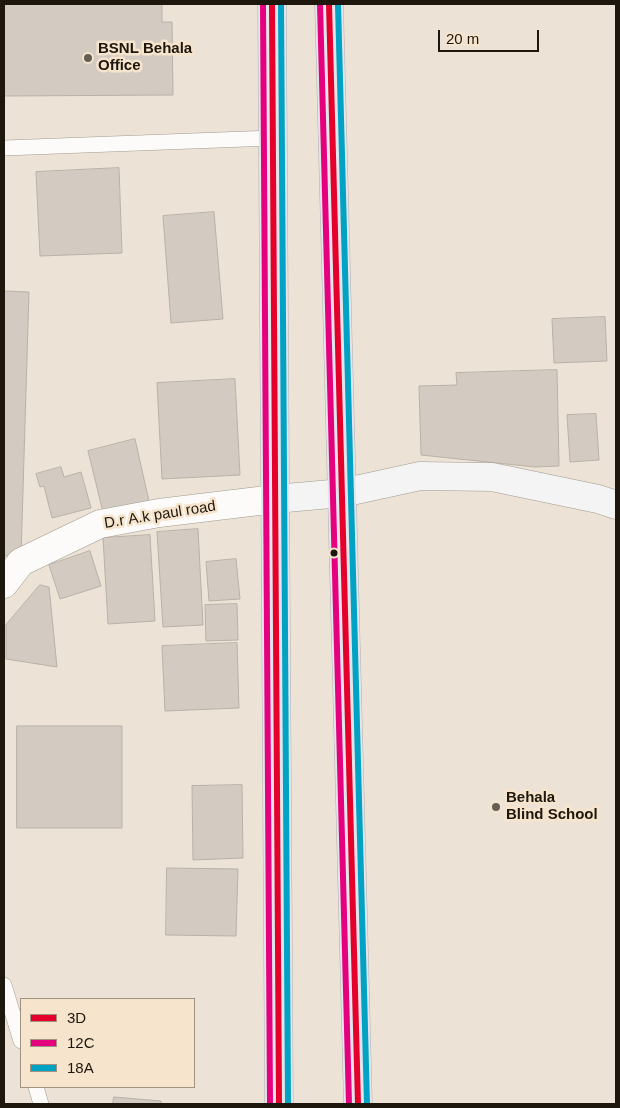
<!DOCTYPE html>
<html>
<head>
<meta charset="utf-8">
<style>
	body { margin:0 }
	#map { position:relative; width:620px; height:1108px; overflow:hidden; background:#ece3d6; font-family:Arial,sans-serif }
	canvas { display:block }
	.frame { position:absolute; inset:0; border:5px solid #1d170e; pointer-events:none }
	.legend { position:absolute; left:20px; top:998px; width:175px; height:90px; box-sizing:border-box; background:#f6e4cc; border:1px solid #9f9280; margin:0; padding:6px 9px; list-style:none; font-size:15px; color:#1d170e }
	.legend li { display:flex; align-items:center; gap:10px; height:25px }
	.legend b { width:25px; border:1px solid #9f9280 }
	.scale { position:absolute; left:438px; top:30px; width:101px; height:22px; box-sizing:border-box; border:2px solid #1d170e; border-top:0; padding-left:6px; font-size:15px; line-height:18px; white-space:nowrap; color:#1d170e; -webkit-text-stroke:4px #f6e4cc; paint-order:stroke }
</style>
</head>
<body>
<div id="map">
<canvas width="620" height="1108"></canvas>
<div class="frame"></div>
<ul class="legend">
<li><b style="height:6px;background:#e4002b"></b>3D</li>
<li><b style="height:6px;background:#e5007d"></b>12C</li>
<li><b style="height:6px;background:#01a2c4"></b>18A</li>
</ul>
<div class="scale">20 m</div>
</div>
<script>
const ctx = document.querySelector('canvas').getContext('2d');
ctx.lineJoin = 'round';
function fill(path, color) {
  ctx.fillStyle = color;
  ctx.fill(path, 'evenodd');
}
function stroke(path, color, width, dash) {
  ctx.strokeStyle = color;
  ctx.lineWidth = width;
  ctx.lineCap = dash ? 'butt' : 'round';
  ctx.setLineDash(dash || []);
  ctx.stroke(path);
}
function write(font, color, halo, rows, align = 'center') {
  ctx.font = font + ' Arial,sans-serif';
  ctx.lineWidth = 5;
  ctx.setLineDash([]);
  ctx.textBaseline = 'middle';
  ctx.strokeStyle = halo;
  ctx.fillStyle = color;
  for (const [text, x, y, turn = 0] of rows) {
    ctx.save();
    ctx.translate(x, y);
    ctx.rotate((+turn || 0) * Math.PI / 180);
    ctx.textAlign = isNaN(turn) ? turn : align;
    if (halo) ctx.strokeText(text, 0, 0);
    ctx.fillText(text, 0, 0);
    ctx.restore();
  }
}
const building = new Path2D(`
	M4,4H162V22H172L173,95L4,96Z
	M119,168L122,253L40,256L36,172Z
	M214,212L223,319L171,323L163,216Z
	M4,291L29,292L21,556H4Z
	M605,317L607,361L554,363L552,319Z
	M557,370L559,466L535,467L421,455L419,386L457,385L456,373Z
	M235,379L240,475L162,479L157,383Z
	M596,414L599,460L570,462L567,415Z
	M135,439L149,501L103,512L88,451Z
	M61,467L64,477L81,472L91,508L52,518L44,486L40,487L36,474Z
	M198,529L203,625L163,627L157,532Z
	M150,535L155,621L108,624L103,538Z
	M90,551L101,586L60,599L49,565Z
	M236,559L240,599L209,601L206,562Z
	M40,585L49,587L57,667L6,659V625Z
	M237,604L238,640L206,641L205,605Z
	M237,643L239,708L165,711L162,646Z
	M17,726H122V828H17Z
	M242,785L243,858L193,860L192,786Z
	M167,868L238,869L236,936L166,935Z
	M114,1097L161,1101V1104H113Z`);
const lane = new Path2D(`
	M4,148L273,138
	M4,985L21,1041
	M36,1087L41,1104`);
const street = new Path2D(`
	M4,584L21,562L100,524L159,513L275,499`);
const secondary = new Path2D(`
	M275,499L342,493L420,476L492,477L598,499L616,505`);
const highway = new Path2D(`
	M272,4L279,1104
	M329,4L358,1104`);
const bus1 = new Path2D(`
	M272,4L279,1104
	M329,4L358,1104`);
const bus2 = new Path2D(`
	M263,4L270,1104
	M320,4L349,1104`);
const bus3 = new Path2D(`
	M281,4L288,1104
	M338,4L367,1104`);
const markers = [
	[88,58,5,"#655e54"],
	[334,553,4.5,"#1d170e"],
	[496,807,5,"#655e54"]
];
const poiNames = [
	["BSNL Behala",98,49],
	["Office",98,66],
	["Behala",506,798],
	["Blind School",506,815]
];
const streetNames = [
	["D.r A.k paul road",160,515,-9]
];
fill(building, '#d3cbc1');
stroke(building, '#b8b1a7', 1);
stroke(lane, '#a19990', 16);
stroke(street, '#a19990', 29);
stroke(secondary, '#a19990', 29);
stroke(highway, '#b1aeb1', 29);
stroke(lane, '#fcfbf9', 15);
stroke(street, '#fcfbf9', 28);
stroke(secondary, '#f4f4f5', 28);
stroke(highway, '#e4e5eb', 28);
stroke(bus1, '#e4002b', 6);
stroke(bus2, '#e5007d', 6);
stroke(bus3, '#01a2c4', 6);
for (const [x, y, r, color] of markers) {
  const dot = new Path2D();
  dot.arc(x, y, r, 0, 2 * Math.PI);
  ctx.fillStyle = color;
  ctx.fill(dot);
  stroke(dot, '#f6e4cc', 2);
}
write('bold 15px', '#1d170e', '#f6e4cc', poiNames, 'left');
write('15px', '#1d170e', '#f6e4cc', streetNames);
</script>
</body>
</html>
